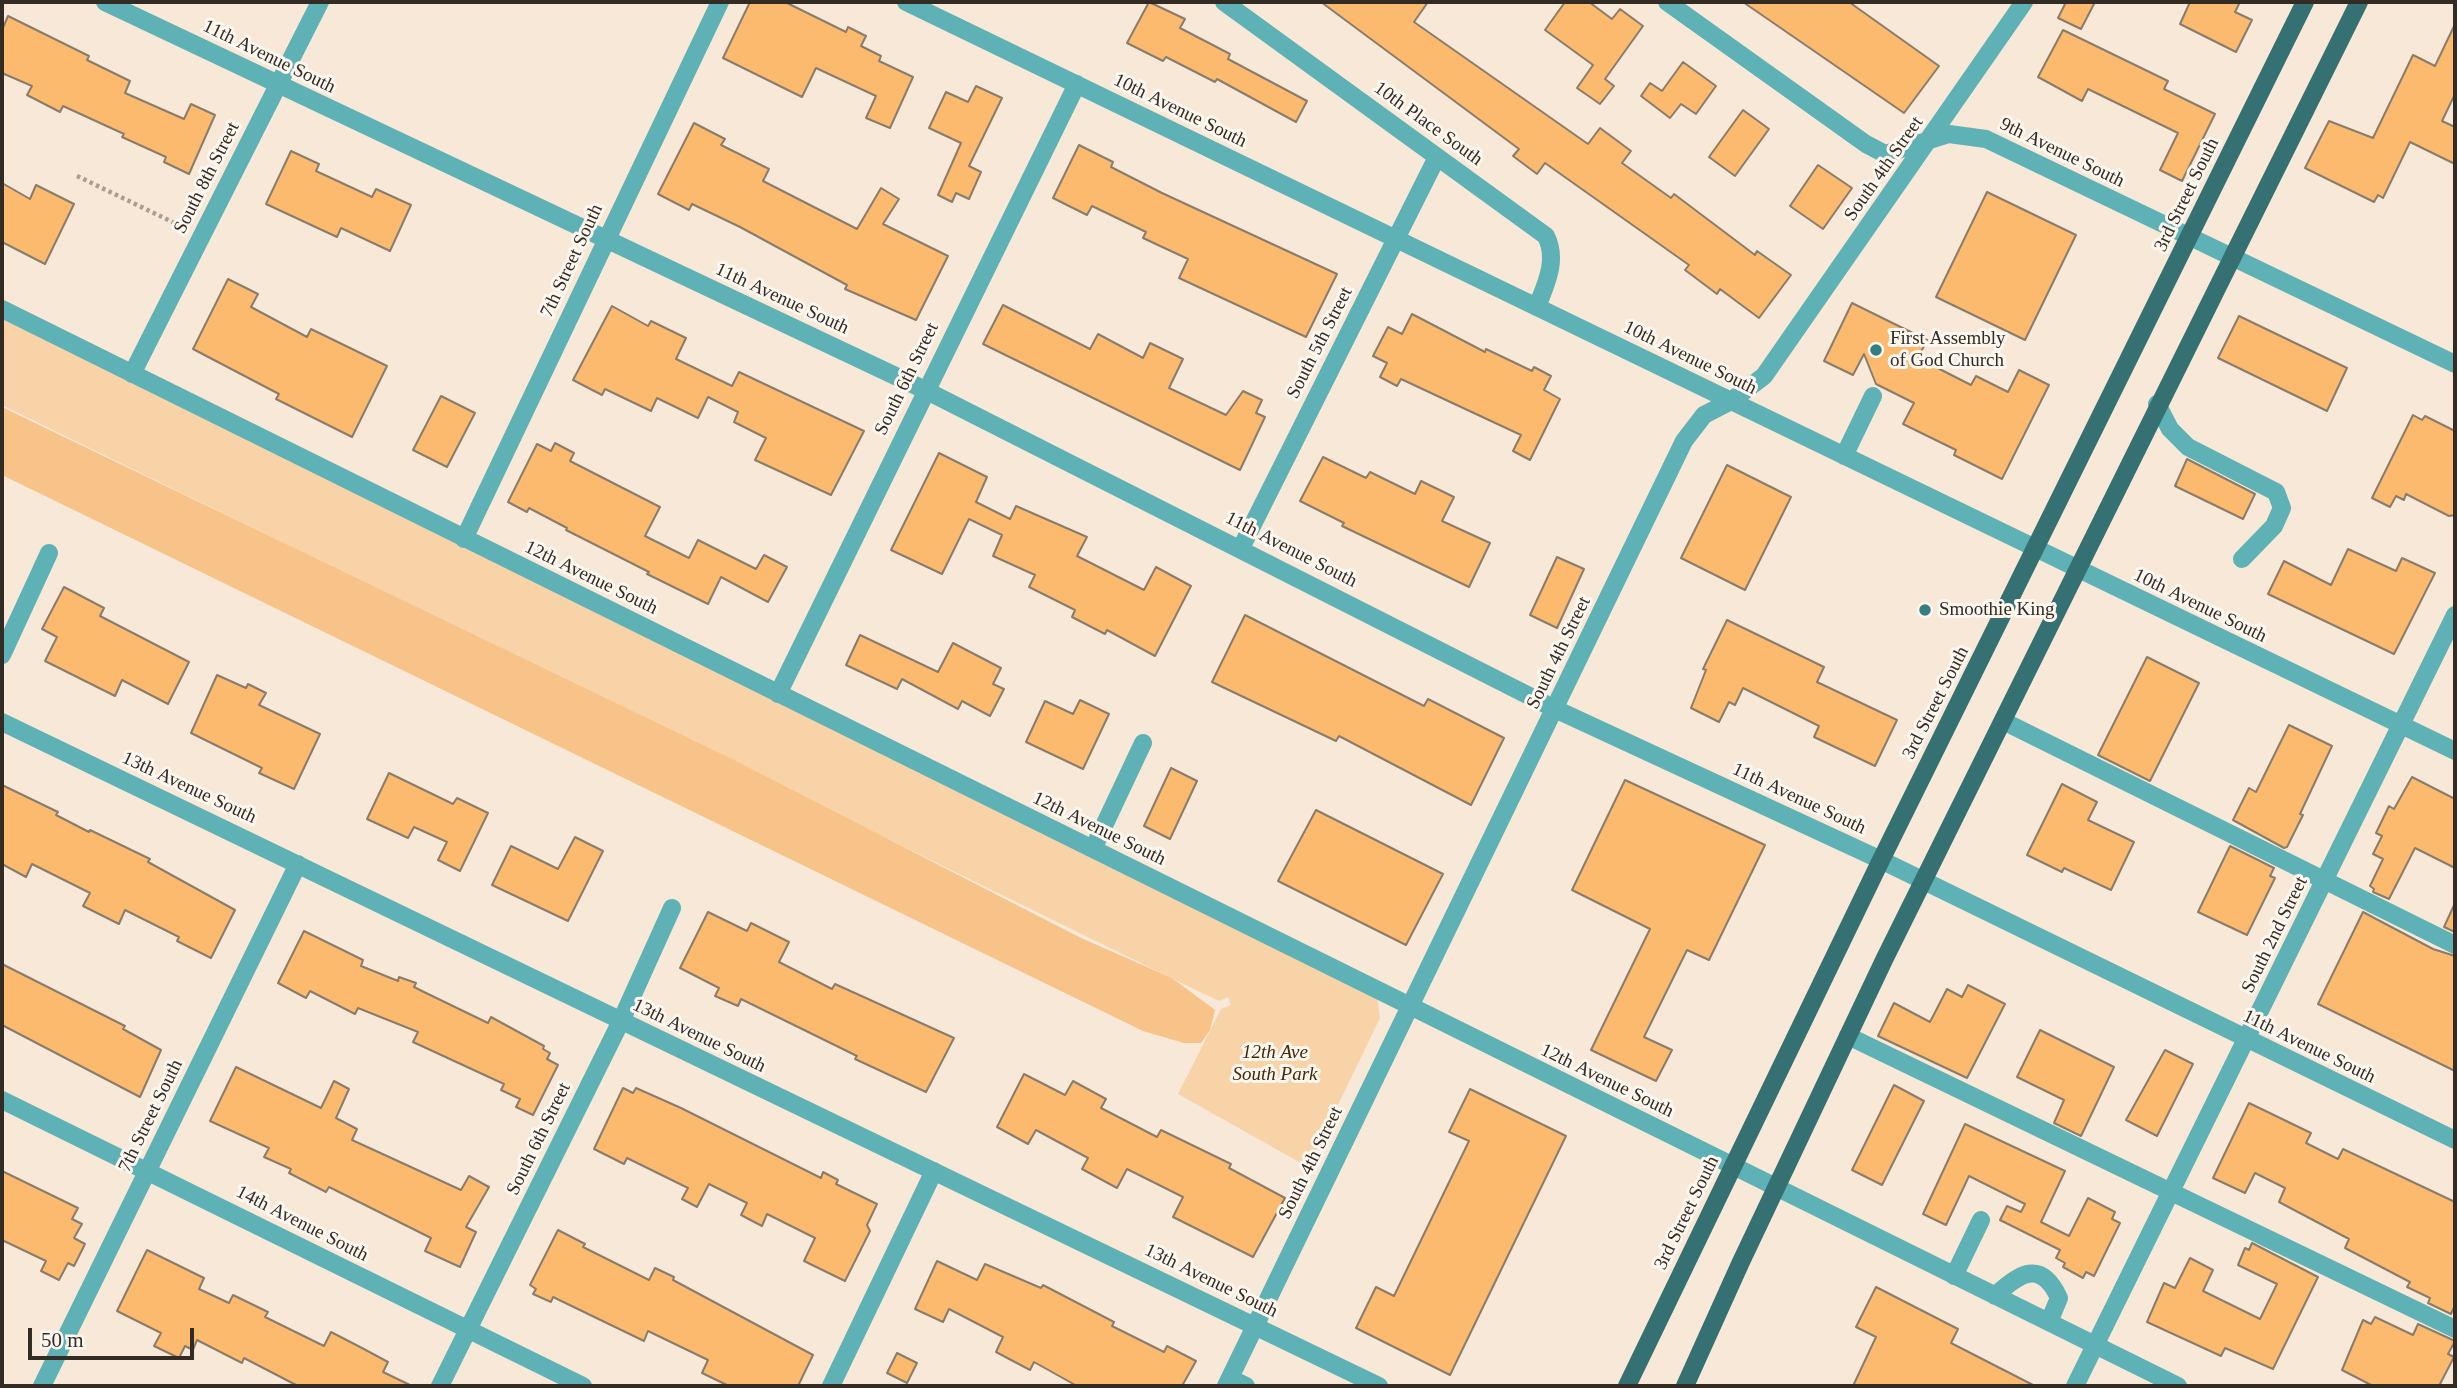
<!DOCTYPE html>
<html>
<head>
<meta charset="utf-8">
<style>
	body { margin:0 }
	#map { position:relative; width:2457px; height:1388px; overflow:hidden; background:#f8e8d7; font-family:"Times New Roman",serif }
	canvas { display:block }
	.frame { position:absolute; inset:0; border:4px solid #322c25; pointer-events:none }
	.scale { position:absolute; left:28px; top:1328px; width:166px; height:32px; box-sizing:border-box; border:4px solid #322c25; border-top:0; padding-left:9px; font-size:21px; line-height:24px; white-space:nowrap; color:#322c25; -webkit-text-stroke:5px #fdf7f0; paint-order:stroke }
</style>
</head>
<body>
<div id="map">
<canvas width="2457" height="1388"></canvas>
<div class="frame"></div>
<div class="scale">50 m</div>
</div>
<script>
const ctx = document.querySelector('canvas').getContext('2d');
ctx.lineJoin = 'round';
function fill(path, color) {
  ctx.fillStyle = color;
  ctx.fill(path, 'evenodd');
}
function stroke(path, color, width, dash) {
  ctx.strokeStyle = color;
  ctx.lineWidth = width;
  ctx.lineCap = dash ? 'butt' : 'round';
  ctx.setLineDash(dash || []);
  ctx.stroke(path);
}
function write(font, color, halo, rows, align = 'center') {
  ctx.font = font + ' "Times New Roman",serif';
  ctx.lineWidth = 6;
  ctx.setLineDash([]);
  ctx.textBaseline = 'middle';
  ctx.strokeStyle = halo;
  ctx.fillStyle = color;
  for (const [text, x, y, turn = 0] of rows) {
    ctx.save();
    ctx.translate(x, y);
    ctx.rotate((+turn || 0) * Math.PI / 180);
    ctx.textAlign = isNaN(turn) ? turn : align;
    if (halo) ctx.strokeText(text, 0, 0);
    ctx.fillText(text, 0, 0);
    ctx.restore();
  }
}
const green = new Path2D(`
	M2,317L1377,996L1380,1018L1308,1167L1178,1094L1221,1009L1231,1005L1228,997L1219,1001L1198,991L2,405Z`);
const water = new Path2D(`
	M2,407L734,760L1081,938L1172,978L1215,1010L1210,1030L1201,1043H1184L1143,1031L2,475Z`);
const building = new Path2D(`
	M750,2H785L846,32L848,27L866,36L861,46L881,56L879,61L913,77L890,128L866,118L876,96L816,68L802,97L723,58Z
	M1149,2L1185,19L1180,28L1230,54L1228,59L1307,101L1296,122L1217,79L1215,82L1166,57L1163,61L1127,43Z
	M1321,2H1428L1414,22L1588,144L1600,128L1631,151L1622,163L1671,198L1674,194L1755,255L1757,251L1791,275L1759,318L1720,289L1717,294L1685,270L1689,265L1545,163L1537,174L1513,156L1519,149Z
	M1565,2H1589L1612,19L1620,9L1643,26L1605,79L1614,86L1600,104L1577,88L1593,65L1545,30Z
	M1743,2H1849L1939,66L1904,113Z
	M2066,2H2095L2081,29L2058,18Z
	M2190,2H2240L2235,12L2252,20L2236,52L2180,24Z
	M8,16L89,56L87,60L130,81L125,93L184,119L191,104L215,115L189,174L164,162L166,157L122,137L124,134L63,106L60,112L27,95L32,86L2,73V30Z
	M2455,24V94L2442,121L2455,127V164L2410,142L2383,198L2378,195L2374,202L2305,168L2329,121L2373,138L2413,55L2435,66Z
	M2063,30L2168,81L2164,89L2215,114L2182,181L2160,170L2178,133L2088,89L2082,101L2038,77Z
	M1683,62L1716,86L1696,114L1681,104L1670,118L1641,96L1650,83L1662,91Z
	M976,86L1002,98L969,166L981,172L969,199L956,193L952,202L938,195L961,143L929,128L946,92L968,102Z
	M1743,110L1769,129L1735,176L1709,157Z
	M694,123L725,139L721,145L769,169L763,181L857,229L881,188L899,199L883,224L948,256L916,320L845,289L847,285L740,227L692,204L689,210L658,194Z
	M1079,145L1113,162L1111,167L1162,193L1337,274L1306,337L1179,278L1188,259L1143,238L1146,232L1092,206L1087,215L1053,198Z
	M291,151L319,164L316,171L372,197L376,189L411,205L390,251L341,228L337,237L266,204Z
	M1818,165L1852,188L1823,229L1790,206Z
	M2,183L30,199L36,185L74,204L45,264L2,242Z
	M1987,192L2076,235L2025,340L1936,297Z
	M228,279L258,294L251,307L307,337L311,329L387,366L352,437L276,399L279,394L193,349Z
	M1852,303L1927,340L1918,358L1971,385L1976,376L2008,392L2019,370L2049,385L2002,479L1954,455L1956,450L1903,424L1914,403L1876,384L1864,354L1853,375L1824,361Z
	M1003,305L1090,349L1098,334L1143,358L1150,343L1183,359L1169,388L1226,415L1243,391L1262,400L1256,413L1265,417L1240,470L983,344Z
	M612,306L648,326L651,321L686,338L676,359L732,386L739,372L864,431L831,495L755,460L766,438L734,422L738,412L708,397L698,418L657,398L651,411L605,389L602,395L573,380Z
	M1412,314L1485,352L1486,349L1532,371L1534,367L1551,376L1544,390L1560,399L1530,460L1513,451L1521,435L1401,379L1397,386L1380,377L1387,363L1373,356L1388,327L1402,334Z
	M2239,316L2347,368L2327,411L2218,358Z
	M441,396L475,413L447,467L413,450Z
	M2413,415L2422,420L2425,416L2455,431V515L2449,516L2406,494L2404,500L2396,496L2390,507L2372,498Z
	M555,443L574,453L570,461L660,507L645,536L689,558L698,540L756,569L764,555L787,567L768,602L721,577L708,604L647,574L649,572L566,530L567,528L529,508L527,512L508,502L537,444L551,451Z
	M939,453L987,477L976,502L1010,519L1016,506L1087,537L1077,556L1144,590L1156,567L1191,586L1155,656L1107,630L1105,634L1072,617L1075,610L1029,587L1035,575L993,556L1002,535L969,519L942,574L891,550Z
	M1323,457L1366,478L1370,472L1415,494L1421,481L1454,497L1442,521L1490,543L1469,587L1342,526L1344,523L1300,501Z
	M2187,459L2255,494L2243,519L2175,486Z
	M1727,465L1791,497L1745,590L1681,558Z
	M2348,549L2396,571L2402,558L2435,573L2394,654L2268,594L2284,561L2331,585Z
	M1557,557L1584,569L1557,628L1530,615Z
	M64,587L104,608L100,616L189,662L168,704L122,680L115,696L45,661L57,637L42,629Z
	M1245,615L1424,706L1428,699L1504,738L1471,805L1339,736L1336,741L1212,682Z
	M1727,620L1824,667L1817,682L1897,720L1875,766L1814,737L1819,726L1743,688L1735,705L1729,702L1719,722L1691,708L1706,670L1703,669Z
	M860,635L938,672L953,643L1001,668L993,684L1004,689L990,716L962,701L958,709L902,679L897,689L846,665Z
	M2147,657L2199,683L2150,781L2098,755Z
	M217,675L246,688L248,684L266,693L259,705L320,734L294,789L259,773L262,768L191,733Z
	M1080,700L1109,714L1083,769L1026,742L1045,701L1073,714Z
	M2289,725L2332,746L2300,814L2303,815L2287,847L2284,848L2233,820L2249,788L2256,792Z
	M1171,768L1197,781L1170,839L1144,826Z
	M389,773L453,804L457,798L488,813L460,871L438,860L447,842L414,827L408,838L367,819Z
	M2412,777L2455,799V868L2415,848L2389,899L2373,892L2374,889L2370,886L2383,859L2373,854L2382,836L2376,833L2389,806L2394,809Z
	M1625,780L1765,845L1709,960L1687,950L1644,1037L1672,1050L1656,1081L1591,1050L1650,929L1572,890Z
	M2062,784L2097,802L2088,820L2134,842L2111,890L2064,868L2062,872L2027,855Z
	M2,785L58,812L56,815L89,832L90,830L150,859L148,862L235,910L211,958L177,941L179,937L125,910L119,924L83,906L90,893L32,864L26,877L2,864Z
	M1316,810L1443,874L1406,945L1278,881Z
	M575,837L603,851L568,921L492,885L511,846L558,869Z
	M2230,846L2274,868L2270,876L2275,878L2247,935L2198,912Z
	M2455,903V932L2444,927Z
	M708,912L747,931L751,923L789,942L779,962L832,989L835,984L954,1038L926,1092L855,1059L857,1056L741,999L738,1006L715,996L719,988L680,968Z
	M2363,912L2433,949L2455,956V1071L2318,1004Z
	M304,931L363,960L361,966L398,981L399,977L416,983L414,987L424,992L488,1023L491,1017L544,1046L543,1049L550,1053L547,1059L558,1065L533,1115L516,1107L520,1099L501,1090L504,1084L413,1042L418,1032L358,1008L355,1014L310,991L306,998L278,983Z
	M2,964L125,1026L123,1029L161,1050L140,1097L2,1025Z
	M1968,985L2005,1004L1967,1078L1878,1036L1894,1003L1930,1022L1947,989L1962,997Z
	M2040,1030L2114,1067L2081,1136L2054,1123L2064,1100L2017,1077Z
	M2165,1050L2193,1064L2157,1136L2126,1120Z
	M236,1067L321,1108L334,1081L349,1089L336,1118L357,1129L352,1140L461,1190L469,1176L489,1187L466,1227L476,1232L460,1267L425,1251L431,1238L329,1187L326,1192L289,1173L291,1169L264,1157L269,1148L210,1121Z
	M1024,1074L1065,1095L1073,1081L1106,1099L1101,1108L1157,1137L1161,1130L1231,1164L1229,1168L1285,1198L1253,1257L1173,1217L1183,1197L1127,1169L1117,1188L1082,1169L1088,1158L1036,1130L1028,1144L997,1127Z
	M1894,1085L1924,1101L1882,1185L1852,1170Z
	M623,1088L633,1093L636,1088L681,1108L821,1178L823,1172L838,1180L836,1184L877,1204L867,1225L870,1231L845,1281L804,1261L815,1238L767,1214L762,1226L741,1215L747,1203L709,1184L697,1207L682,1199L688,1188L627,1158L624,1164L594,1149Z
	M1470,1089L1566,1136L1450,1375L1356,1328L1376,1287L1394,1296L1469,1141L1449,1132Z
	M2249,1103L2311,1133L2306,1143L2338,1159L2343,1149L2455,1202V1305L2451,1314L2428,1303L2430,1298L2407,1287L2410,1282L2345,1248L2349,1239L2279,1202L2285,1188L2255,1173L2245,1193L2213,1178Z
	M1965,1124L2065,1171L2041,1222L2069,1236L2088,1198L2115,1212L2112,1219L2120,1223L2094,1276L2086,1272L2083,1278L2063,1267L2065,1263L2056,1258L2060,1250L2000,1220L2007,1206L2021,1212L2025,1204L1969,1176L1946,1225L1923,1214Z
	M2,1171L78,1208L72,1219L82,1224L74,1238L85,1244L74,1266L68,1263L59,1280L41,1271L46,1261L2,1240Z
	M558,1230L585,1244L583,1247L649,1280L655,1268L674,1277L673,1280L813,1355L798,1386H729L702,1373L708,1360L648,1331L644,1341L553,1297L551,1302L533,1294L536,1289L530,1285Z
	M2252,1243L2318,1277L2273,1369L2225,1348L2221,1356L2147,1322L2164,1283L2175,1288L2190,1258L2213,1270L2203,1291L2260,1319L2277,1284L2238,1265L2245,1248L2249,1250Z
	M147,1250L204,1278L199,1289L229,1303L233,1295L268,1312L265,1317L324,1346L331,1332L362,1348L388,1362L383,1372L412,1386H298L244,1358L242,1363L197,1340L193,1350L185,1346L179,1358L154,1346L161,1333L117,1311Z
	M937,1261L977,1280L985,1264L1041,1288L1043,1285L1114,1322L1112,1326L1164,1352L1167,1346L1196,1361L1182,1386H1077L1034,1362L1030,1370L996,1352L1003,1337L949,1309L943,1322L915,1309Z
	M1876,1287L1958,1329L1951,1343L2035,1386H1853L1876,1337L1856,1327Z
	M2375,1317L2413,1335L2418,1324L2455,1341L2448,1354L2454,1357L2439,1386H2373L2342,1370L2363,1320L2371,1324Z
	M897,1353L917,1363L907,1383L887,1373Z`);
const path = new Path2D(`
	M77,176L185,228`);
const minor = new Path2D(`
	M105,2L925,390L1555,709L1881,860L2455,1140
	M906,2L2455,751
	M1224,2L1546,236C1558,260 1546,284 1537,307
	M1667,2L1866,144L1885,154L1949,134L1986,139L2455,364
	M2,309L2178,1386
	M132,374L320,2
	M2157,404L2170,429L2188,447L2276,492L2282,508L2274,526L2242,559
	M1844,456L1873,396
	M464,539L720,2
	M1241,548L1437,157
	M2,655L49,553
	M778,694L1077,84
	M2003,721L2455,945
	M2,722L1379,1386
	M1093,849L1143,743
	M1848,1036L2455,1329
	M2,1100L583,1386
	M1954,1276L1981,1220
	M1995,1296C2019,1273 2041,1259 2059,1298L2049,1322
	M1230,1378L1246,1386
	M42,1386L298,864
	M440,1386L621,1021L672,908
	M831,1386L934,1171
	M1226,1386L1684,441L1704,415L1731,401L1764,376L2024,2
	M2075,1386L2455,615`);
const major = new Path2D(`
	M1627,1386L1881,860L2305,2
	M1685,1386L1740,1264L1884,960L2359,2`);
const markers = [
	[1876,350,7,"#367f81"],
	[1925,610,7,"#367f81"]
];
const streetNames = [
	["11th Avenue South",269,57,26],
	["10th Avenue South",1180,111,26],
	["10th Place South",1428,124,36],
	["9th Avenue South",2062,153,26],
	["South 4th Street",1884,169,-55],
	["South 8th Street",207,178,-63],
	["3rd Street South",2187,195,-64],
	["7th Street South",572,261,-65],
	["11th Avenue South",782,299,25],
	["South 5th Street",1320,343,-63],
	["10th Avenue South",1690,358,26],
	["South 6th Street",907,379,-64],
	["11th Avenue South",1291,550,27],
	["12th Avenue South",591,578,26],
	["10th Avenue South",2200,606,26],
	["South 4th Street",1559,653,-64],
	["3rd Street South",1936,703,-63],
	["13th Avenue South",189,788,25],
	["11th Avenue South",1799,799,25],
	["12th Avenue South",1099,829,26],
	["South 2nd Street",2275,935,-64],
	["13th Avenue South",699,1036,26],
	["11th Avenue South",2309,1047,26],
	["12th Avenue South",1607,1081,26],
	["7th Street South",151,1116,-64],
	["South 6th Street",539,1139,-64],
	["South 4th Street",1311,1163,-64],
	["3rd Street South",1687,1213,-64],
	["14th Avenue South",302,1224,27],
	["13th Avenue South",1211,1281,26]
];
const poiNames = [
	["First Assembly",1890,339],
	["of God Church",1890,361],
	["Smoothie King",1939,610]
];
const parkNames = [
	["12th Ave",1275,1053],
	["South Park",1275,1075]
];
fill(green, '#f9d3a8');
fill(water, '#f7c388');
fill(building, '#fbba6d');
stroke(building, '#8a7c6c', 2);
stroke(path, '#aa9e91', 4.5, [3.5, 3.5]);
stroke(minor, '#5eb1b4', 18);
stroke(major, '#357072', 18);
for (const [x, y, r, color] of markers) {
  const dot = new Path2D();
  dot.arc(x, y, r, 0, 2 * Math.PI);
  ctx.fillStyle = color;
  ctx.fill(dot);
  stroke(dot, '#fdf7f0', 2.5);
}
write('19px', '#322c25', '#fdf7f0', streetNames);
write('19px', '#322c25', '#fdf7f0', poiNames, 'left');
write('italic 19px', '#432a07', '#fdf7f0', parkNames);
</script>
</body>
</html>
